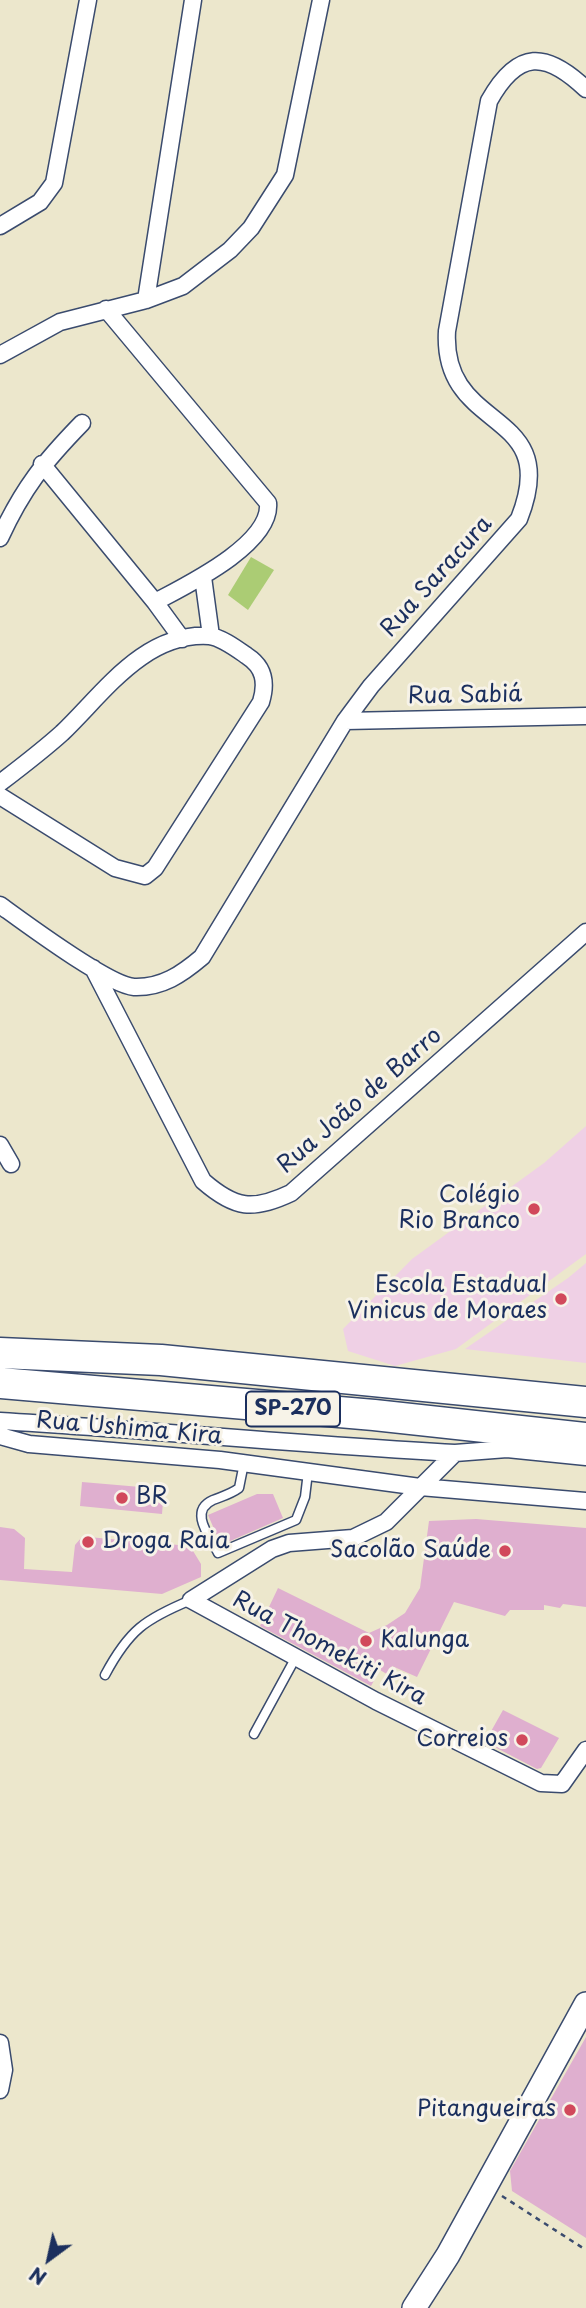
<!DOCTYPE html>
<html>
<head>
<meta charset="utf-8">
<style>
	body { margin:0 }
	#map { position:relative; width:586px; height:2308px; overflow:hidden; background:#ece7cc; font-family:"Playpen Sans",sans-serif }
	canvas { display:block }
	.north { position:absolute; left:14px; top:2224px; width:70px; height:70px; -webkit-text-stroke:5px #f7f3e8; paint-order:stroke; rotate:213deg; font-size:19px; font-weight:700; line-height:28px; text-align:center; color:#1b2f5e }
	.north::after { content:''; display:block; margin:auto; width:24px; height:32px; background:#1b2f5e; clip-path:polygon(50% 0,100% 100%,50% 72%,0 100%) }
</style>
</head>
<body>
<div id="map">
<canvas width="586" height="2308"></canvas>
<div class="north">N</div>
</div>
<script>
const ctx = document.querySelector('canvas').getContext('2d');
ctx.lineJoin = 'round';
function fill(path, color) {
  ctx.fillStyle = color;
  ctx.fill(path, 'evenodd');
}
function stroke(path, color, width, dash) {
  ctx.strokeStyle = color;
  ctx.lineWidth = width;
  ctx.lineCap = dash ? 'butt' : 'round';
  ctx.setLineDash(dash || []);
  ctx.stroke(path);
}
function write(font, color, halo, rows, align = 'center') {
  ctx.font = font + ' "Playpen Sans",sans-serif';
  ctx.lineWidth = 6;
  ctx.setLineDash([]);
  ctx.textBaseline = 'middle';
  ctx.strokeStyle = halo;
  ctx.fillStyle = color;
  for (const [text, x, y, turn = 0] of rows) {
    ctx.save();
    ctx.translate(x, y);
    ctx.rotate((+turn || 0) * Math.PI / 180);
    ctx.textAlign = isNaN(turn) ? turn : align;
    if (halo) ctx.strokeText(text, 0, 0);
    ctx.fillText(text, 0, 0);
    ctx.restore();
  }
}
const built = new Path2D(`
	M586,1126V1254L456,1349L395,1366L348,1351L343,1329L412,1259L544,1163Z
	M586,1263V1363L465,1349L568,1278Z`);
const green = new Path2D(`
	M251,557L274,570L248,610L228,595Z`);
const building = new Path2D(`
	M82,1482L164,1489L162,1514L80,1506Z
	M257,1494H273L283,1518L221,1545L208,1515Z
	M476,1519L586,1528V1607L563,1604L560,1608L544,1605V1610H510L505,1616L454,1602L417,1677L392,1666L390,1676L380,1670L371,1686L260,1626L278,1588L369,1633L387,1625L405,1613L420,1588L429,1521Z
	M0,1527L14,1529L25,1538L24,1569L72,1572L75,1545L81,1538L88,1537L190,1546L201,1564V1577L162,1594L0,1580Z
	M503,1710L559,1738L541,1768L537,1769L485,1742Z
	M586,2037V2238L512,2191L510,2171Z`);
const path = new Path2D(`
	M502,2196L586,2250`);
const lane = new Path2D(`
	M244,1463L239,1488C231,1494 223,1496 213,1500C188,1511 210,1537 218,1553L296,1520L305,1497L308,1472
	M105,1675C129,1630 145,1619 191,1600
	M254,1734L296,1657`);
const street = new Path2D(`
	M0,226L40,202L54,183L88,0
	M146,300L193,0
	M106,309L268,503C272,544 187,585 155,602
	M0,355L60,322L146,300L183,286L230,250L251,228L285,175L321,0
	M42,464L155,602L182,639
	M0,538C23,488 44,462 82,423
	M203,577L211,636
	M345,721L586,716
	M0,783C21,767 42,751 62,733C103,694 144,632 209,636C221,637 237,649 247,656C264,667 267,682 261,702L155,868L145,876L115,868L0,796
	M0,905C25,923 108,985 134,987C162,988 182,974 202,957L345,721L371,686L519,519C564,406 441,435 447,331L489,101C518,49 546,51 586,89
	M93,968L203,1181C235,1209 253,1211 291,1193L586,932
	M0,1145L11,1164
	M0,1421C152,1430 303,1445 455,1453
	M0,1436L29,1444L220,1460L420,1487L586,1501
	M191,1600L376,1701L541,1783L562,1784L586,1750
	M191,1600L272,1549L289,1543L353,1538L386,1522L455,1453L507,1449L586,1457
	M0,2043L4,2070L0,2090`);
const secondary = new Path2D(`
	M414,2308L448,2255L586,2004`);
const highway = new Path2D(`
	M0,1353L161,1360L586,1402
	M0,1383L374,1415L586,1438`);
const markers = [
	[534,1209,7,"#d1495b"],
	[561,1299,7,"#d1495b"],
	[122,1498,7,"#d1495b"],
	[88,1542,7,"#d1495b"],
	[505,1551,7,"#d1495b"],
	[366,1641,7,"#d1495b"],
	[522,1740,7,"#d1495b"],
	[570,2110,7,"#d1495b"]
];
const shields = [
	[293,1409,94]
];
const shieldNames = [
	["SP-270",293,1409]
];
const streetNames = [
	["Rua Saracura",437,577,-48],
	["Rua Sabiá",465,696,-1],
	["Rua João de Barro",360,1101,-41],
	["Rua Ushima Kira",129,1429,5],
	["Rua Thomekiti Kira",329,1649,28]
];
const poiNames = [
	["Colégio",520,1196],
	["Rio Branco",520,1222],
	["Escola Estadual",547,1286],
	["Vinicus de Moraes",547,1312],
	["BR",136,1498,"left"],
	["Droga Raia",102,1542,"left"],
	["Sacolão Saúde",491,1551],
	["Kalunga",380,1641,"left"],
	["Correios",508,1740],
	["Pitangueiras",556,2110]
];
fill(built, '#efd0e5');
fill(green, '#abcc74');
fill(building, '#dfafcf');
stroke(lane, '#3a4b6e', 11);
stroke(street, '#3a4b6e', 19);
stroke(secondary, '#3a4b6e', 26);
stroke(highway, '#3a4b6e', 33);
stroke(path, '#3a4b6e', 2.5, [5, 5]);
stroke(lane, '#fff', 8);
stroke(street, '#fff', 16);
stroke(secondary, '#fff', 23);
stroke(highway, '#fff', 30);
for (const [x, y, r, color] of markers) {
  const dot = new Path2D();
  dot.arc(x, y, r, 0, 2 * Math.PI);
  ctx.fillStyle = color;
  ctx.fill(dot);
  stroke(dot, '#f7f3e8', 2.5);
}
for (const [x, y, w] of shields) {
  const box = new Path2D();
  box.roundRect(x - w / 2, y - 17.5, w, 35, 5);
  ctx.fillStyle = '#f7f3e8';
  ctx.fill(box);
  stroke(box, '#1b2f5e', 2);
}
write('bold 21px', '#1b2f5e', null, shieldNames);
write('23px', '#1b2f5e', '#f7f3e8', streetNames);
write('23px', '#1b2f5e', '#f7f3e8', poiNames, 'right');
</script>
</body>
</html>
